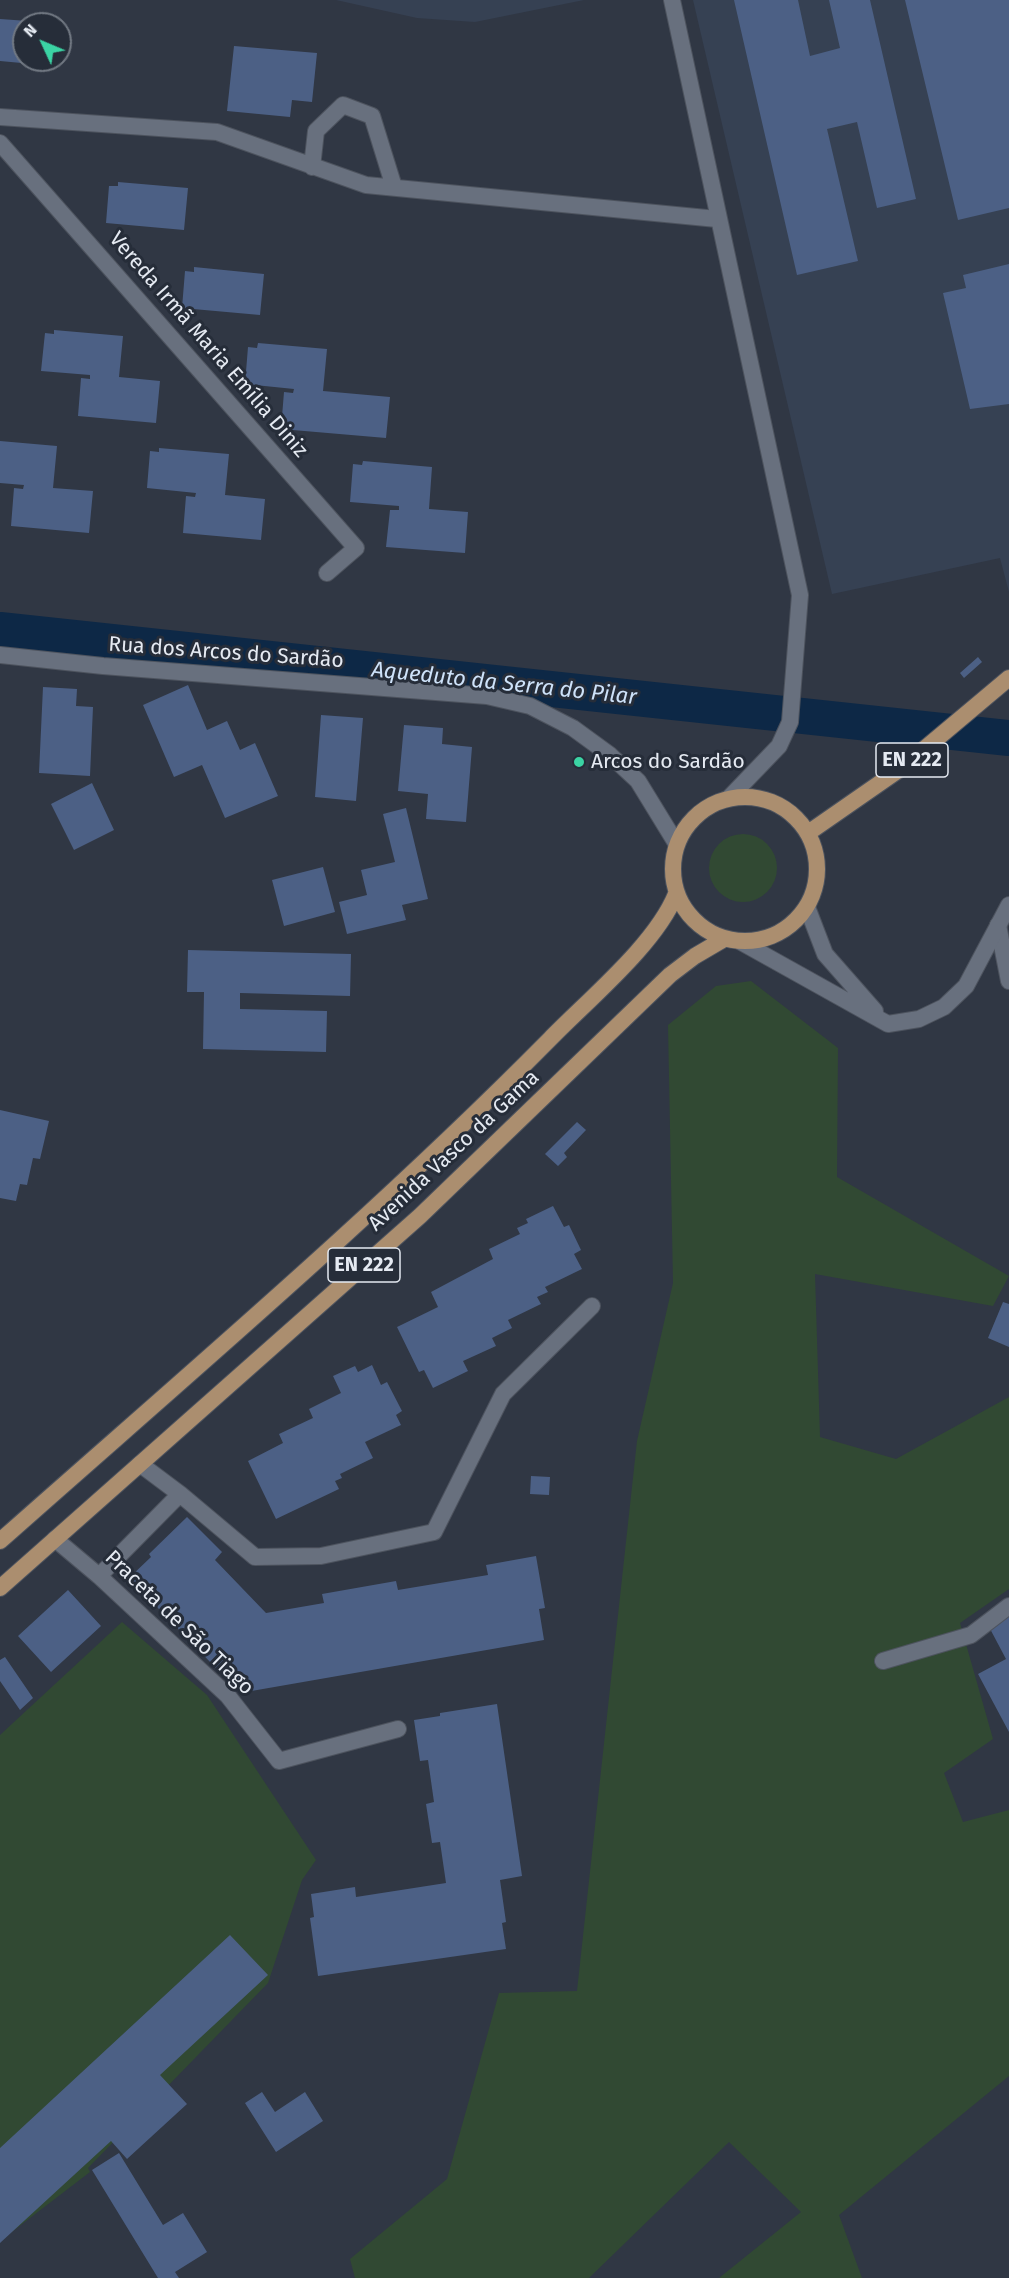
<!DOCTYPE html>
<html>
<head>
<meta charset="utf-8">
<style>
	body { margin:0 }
	#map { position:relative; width:1009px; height:2278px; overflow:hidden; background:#303744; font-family:"Fira Sans",sans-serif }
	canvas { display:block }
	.north { position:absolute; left:12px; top:12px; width:60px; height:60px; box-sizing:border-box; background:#262d39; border:2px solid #727983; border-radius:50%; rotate:314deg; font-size:16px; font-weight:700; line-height:24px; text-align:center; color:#e5eaf2 }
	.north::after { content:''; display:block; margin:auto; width:21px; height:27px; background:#3bd4a4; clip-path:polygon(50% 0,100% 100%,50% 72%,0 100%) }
</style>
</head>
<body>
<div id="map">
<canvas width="1009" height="2278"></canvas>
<div class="north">N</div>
</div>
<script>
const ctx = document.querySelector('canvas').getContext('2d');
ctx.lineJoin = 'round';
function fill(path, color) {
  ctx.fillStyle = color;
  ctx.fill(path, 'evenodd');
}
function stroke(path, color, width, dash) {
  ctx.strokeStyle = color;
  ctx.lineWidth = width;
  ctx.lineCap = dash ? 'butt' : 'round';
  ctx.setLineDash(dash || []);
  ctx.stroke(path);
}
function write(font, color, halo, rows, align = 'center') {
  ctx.font = font + ' "Fira Sans",sans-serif';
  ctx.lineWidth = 6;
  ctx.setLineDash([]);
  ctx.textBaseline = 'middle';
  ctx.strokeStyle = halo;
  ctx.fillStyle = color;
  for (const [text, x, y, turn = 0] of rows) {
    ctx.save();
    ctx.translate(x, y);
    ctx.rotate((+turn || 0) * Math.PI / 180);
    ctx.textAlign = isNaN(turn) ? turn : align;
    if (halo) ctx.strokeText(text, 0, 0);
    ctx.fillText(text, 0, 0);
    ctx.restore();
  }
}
const built = new Path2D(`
	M336,0H584L475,22L417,18Z
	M693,0H1009V592L1000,558L832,594Z`);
const green = new Path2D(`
	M709 868a34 34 0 1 1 68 0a34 34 0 1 1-68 0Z
	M751,981L838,1048L837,1177L1009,1276L993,1306L815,1274L820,1437L896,1459L1009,1397V1589L960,1623L993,1739L944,1773L963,1822L1009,1810V2076L839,2215L862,2278H719L801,2212L729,2142L589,2278H355L350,2259L447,2179L499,1993L577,1991L637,1441L673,1283L668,1025L716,986Z
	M122,1622L207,1695L316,1860L302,1880L268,1983L88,2168L90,2172L0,2241V1735Z`);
const canal = new Path2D(`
	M0,630L1009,738`);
const building = new Path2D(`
	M734,0H798L810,56L840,48L829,0H870L916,199L877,208L857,122L827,129L858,261L797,275Z
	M905,0H1009V208L958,220Z
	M0,19L42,22L24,24V60H44L43,65L0,61Z
	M234,46L317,53L312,102L292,100L290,117L227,111Z
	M118,182L188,188L184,230L106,223L109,186H118Z
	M1009,264V404L970,409L943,293L966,288L963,275Z
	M194,267L264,274L260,315L182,308L185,271L194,272Z
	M54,330L123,336L119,377L160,381L156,423L78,416L81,378L90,379V375L41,371L45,333L54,334Z
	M258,343L327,349L323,391L390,397L386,438L281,429L284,392L293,393L294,389L245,384L248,347L257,348Z
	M0,441L57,446L53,488L93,491L89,533L11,526L14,488L23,489L24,485L0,483Z
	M159,448L229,454L225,495L265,499L261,540L183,533L186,496L195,497L196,493L147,488L150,451L159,452Z
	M363,461L432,467L429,509L468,512L465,553L386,547L390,510H399V506L350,502L353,464L362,465Z
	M978,657L982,662L964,678L960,673Z
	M188,685L207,730L227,721L240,750L255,743L278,796L225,818L202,765L174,777L143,705Z
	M43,687L77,689L76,706L93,707L90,776L39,773Z
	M321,715L363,718L356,801L315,797Z
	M404,725L443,728L442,744L472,747L466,822L426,819L428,794L398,791Z
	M92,783L114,830L74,850L51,804Z
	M406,808L428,899L402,905L406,920L347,934L339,902L367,895L361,870L395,862L383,814Z
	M323,867L335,912L284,926L272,880Z
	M188,950L351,954L350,996L240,993V1009L327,1011L326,1052L203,1049L204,992H187Z
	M0,1110L49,1121L40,1159L33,1158L27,1185L20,1184L16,1201L0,1198Z
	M577,1122L586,1130L564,1153L567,1157L558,1166L545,1154Z
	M553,1206L564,1227L569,1225L581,1250L574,1254L582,1269L545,1287L548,1292L537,1297L541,1304L508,1320L512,1328L492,1338L496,1346L463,1361L468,1371L433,1388L424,1370L419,1372L397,1327L438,1307L431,1292L493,1259L489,1249L520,1234L517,1228L528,1223L526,1219Z
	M1003,1302L1009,1304V1347L988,1338Z
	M372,1365L381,1385L387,1382L402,1411L396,1415L401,1425L365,1442L373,1458L340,1474L342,1478L335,1481L339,1489L276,1519L248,1461L283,1443L279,1434L313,1418L309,1409L341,1393L333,1376L355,1366L358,1372Z
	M531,1476L550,1477L549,1495L530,1494Z
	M187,1517L222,1552L215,1560L266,1613L324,1603L322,1594L396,1581L398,1590L488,1575L486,1565L536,1556L545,1608L539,1609L544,1640L240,1693L129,1578L151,1557L149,1554Z
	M68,1590L101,1626L51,1672L18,1636Z
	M1009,1614V1732L978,1674L1006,1659L988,1625Z
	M5,1657L33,1698L20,1710L0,1681V1660Z
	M497,1704L522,1876L500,1880L506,1922L502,1923L506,1949L318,1976L310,1918L314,1917L311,1894L355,1887L356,1897L446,1883L440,1842L432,1843L426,1804L434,1802L428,1760L420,1761L414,1720L440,1716V1713Z
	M230,1935L268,1975L160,2075L187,2104L127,2159L111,2141L0,2243V2148Z
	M262,2092L275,2112L305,2092L323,2121L276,2152L245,2103Z
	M119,2153L163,2225L183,2213L207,2252L175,2272L179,2278H158L92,2170Z`);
const service = new Path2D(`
	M998,925L1009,981
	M883,1661L971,1635L1009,1606`);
const minor = new Path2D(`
	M672,0L800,595L790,722L779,746L729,798
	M0,117L217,132L366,185L717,219
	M0,143L356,548L327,573
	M312,167L316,131L343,105L372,116L394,187
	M140,1464L180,1494
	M55,1539L99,1576L228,1696L279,1761L398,1729
	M99,1576L180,1494L255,1557L321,1556L434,1532L503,1394L592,1306`);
const secondary = new Path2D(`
	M0,655L103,666L487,696L530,706L573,728L610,755L638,781L676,843
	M807,907L825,954L875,1011
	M741,942L888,1024L919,1019L944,1007L966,986L1009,905`);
const primary = new Path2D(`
	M673 869a72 72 0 1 1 144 0a72 72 0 1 1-144 0Z
	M808,833L903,767L1009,678
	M0,1541C186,1376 376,1215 550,1039C589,999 656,944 676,894
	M0,1588L420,1216L670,975L695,956L724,939`);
const markers = [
	[579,762,6,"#3bd4a4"]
];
const shields = [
	[912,760,72],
	[364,1265,72]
];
const shieldNames = [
	["EN 222",912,760],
	["EN 222",364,1265]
];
const streetNames = [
	["Vereda Irmã Maria Emília Diniz",208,345,49],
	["Rua dos Arcos do Sardão",226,653,4],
	["Avenida Vasco da Gama",454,1151,-43],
	["Praceta de São Tiago",179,1623,44]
];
const poiNames = [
	["Arcos do Sardão",591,762]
];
const waterNames = [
	["Aqueduto da Serra do Pilar",504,684,6]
];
fill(built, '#364153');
fill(green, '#314933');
stroke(canal, '#0d2846', 36);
fill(building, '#4c6085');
stroke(service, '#4d535e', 18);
stroke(minor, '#4d535e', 18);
stroke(secondary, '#4d535e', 18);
stroke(primary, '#4d535e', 18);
stroke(service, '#68707e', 16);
stroke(minor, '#68707e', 16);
stroke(secondary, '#68707e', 16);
stroke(primary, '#ab8e6f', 16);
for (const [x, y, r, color] of markers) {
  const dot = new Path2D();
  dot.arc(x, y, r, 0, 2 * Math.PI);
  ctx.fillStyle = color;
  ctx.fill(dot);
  stroke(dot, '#262d39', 2);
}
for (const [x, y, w] of shields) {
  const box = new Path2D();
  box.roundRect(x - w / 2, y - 17, w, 34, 4.5);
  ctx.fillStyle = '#262d39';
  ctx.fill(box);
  stroke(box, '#e5eaf2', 1.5);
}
write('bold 20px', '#e5eaf2', null, shieldNames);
write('21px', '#e5eaf2', '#262d39', streetNames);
write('21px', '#e5eaf2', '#262d39', poiNames, 'left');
write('italic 22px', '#cee2f9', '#262d39', waterNames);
</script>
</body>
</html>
